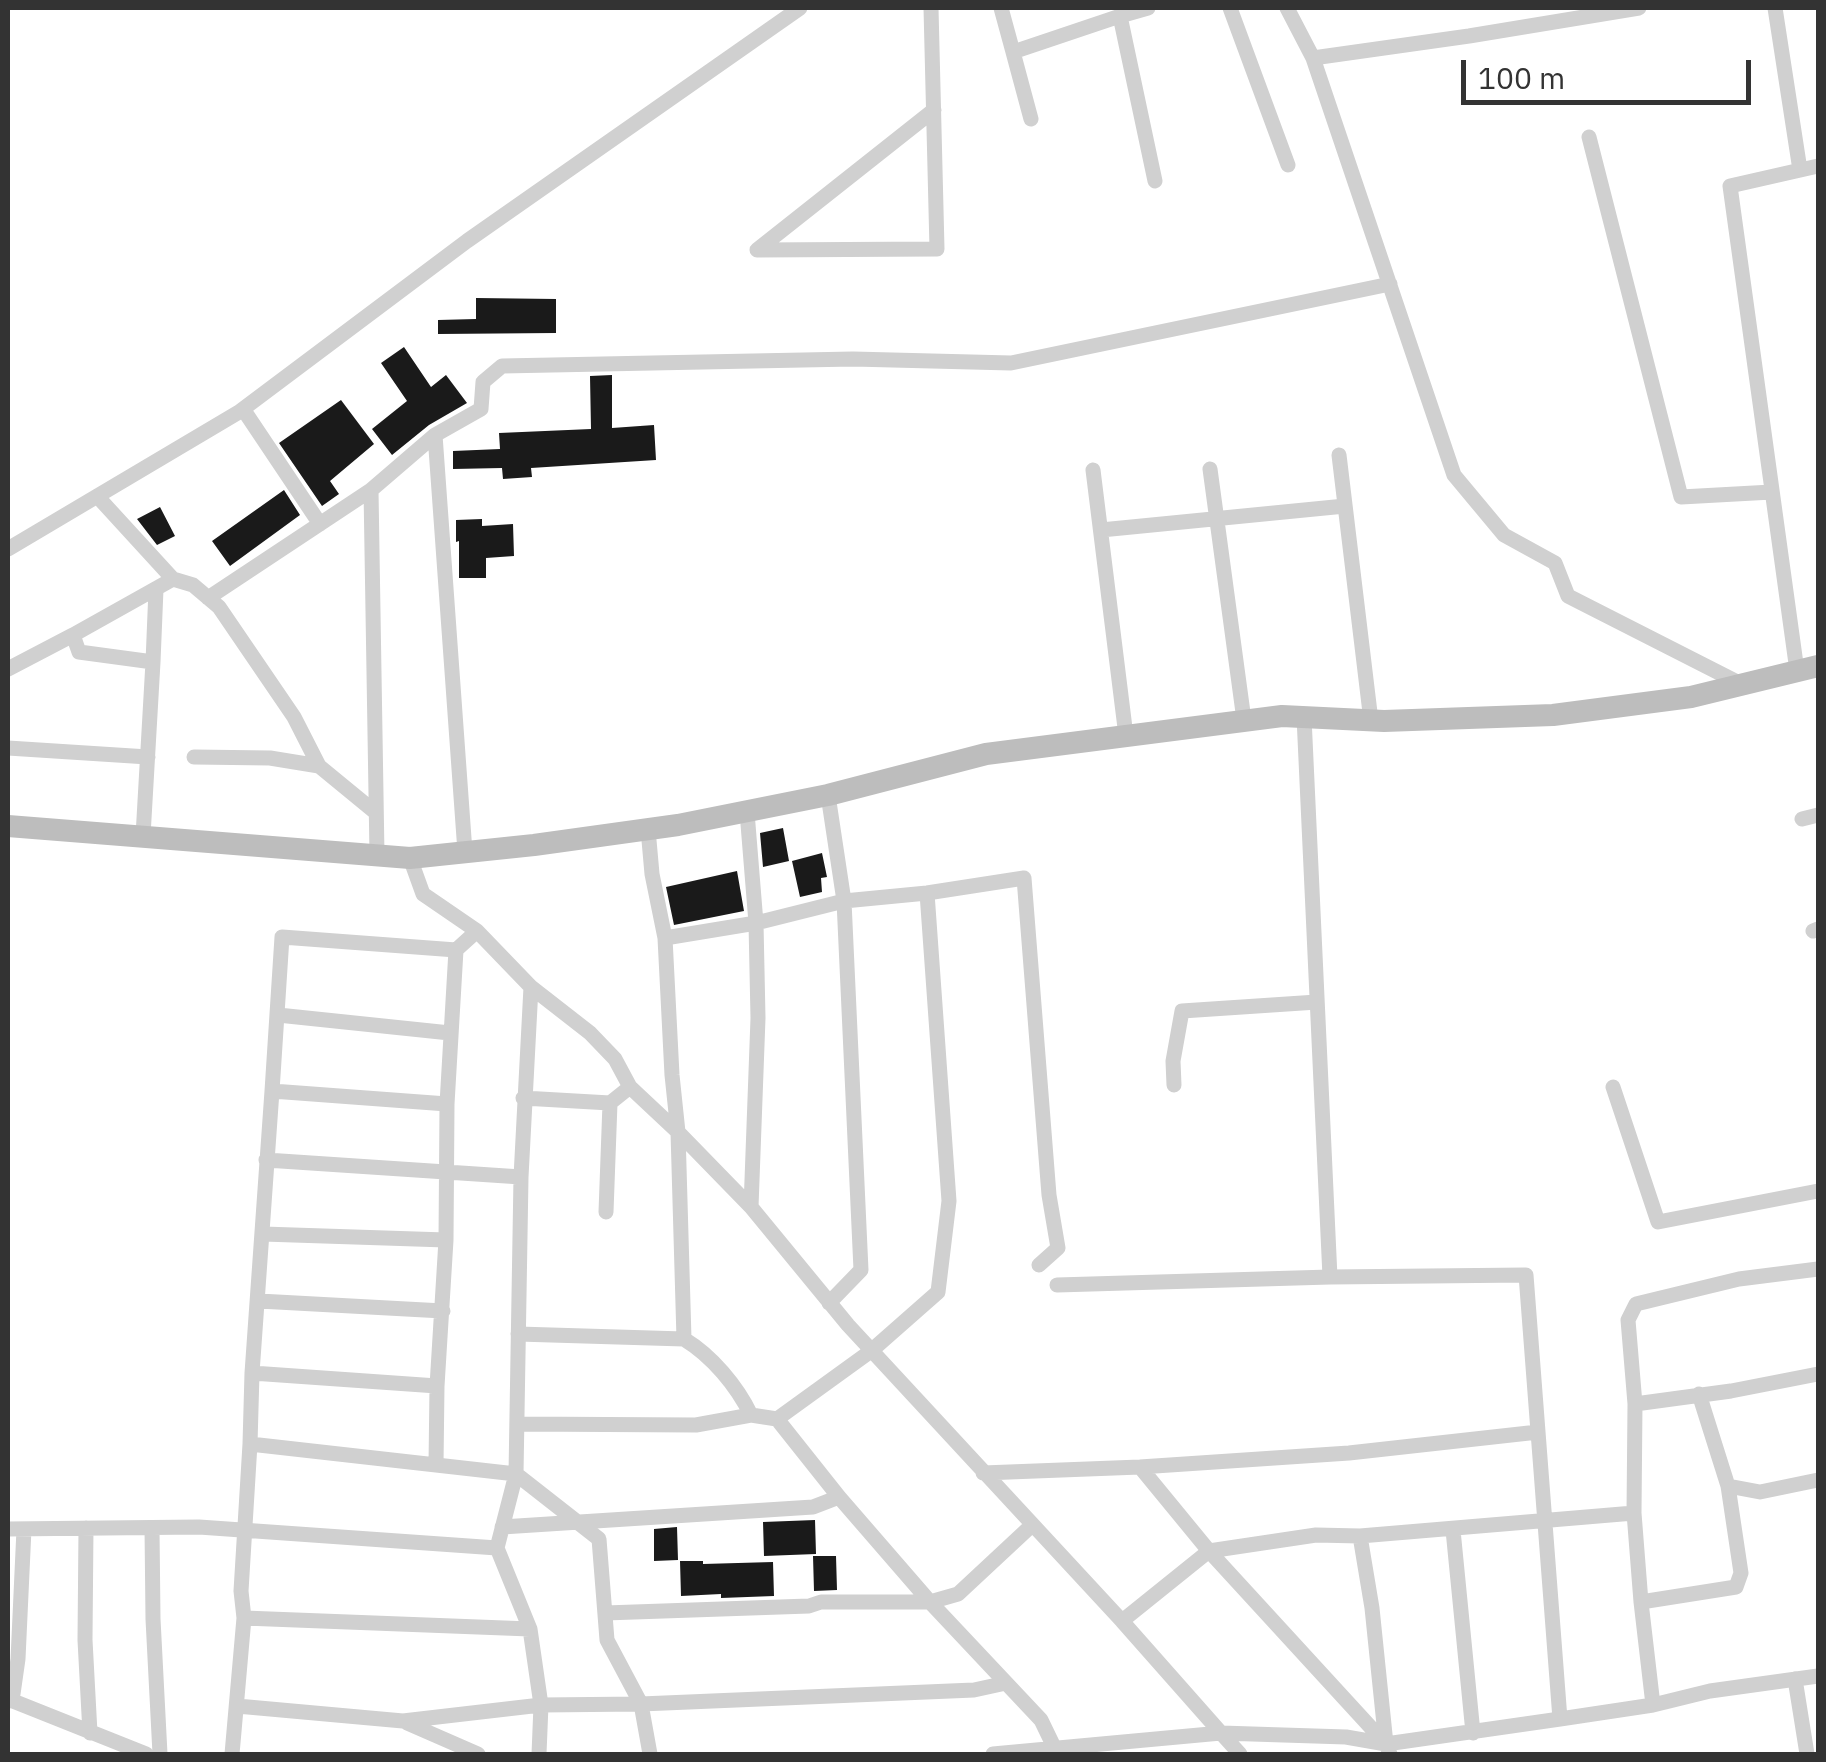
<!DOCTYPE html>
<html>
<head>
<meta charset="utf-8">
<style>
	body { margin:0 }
	#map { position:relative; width:1826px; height:1762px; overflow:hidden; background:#fff; font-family:"IBM Plex Sans",sans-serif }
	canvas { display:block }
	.frame { position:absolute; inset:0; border:10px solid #333; pointer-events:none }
	.scale { position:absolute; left:1461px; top:60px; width:290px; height:45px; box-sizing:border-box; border:5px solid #333; border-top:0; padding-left:12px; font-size:30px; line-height:35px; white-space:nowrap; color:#333; -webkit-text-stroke:8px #fff; paint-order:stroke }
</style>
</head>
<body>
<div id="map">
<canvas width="1826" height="1762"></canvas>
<div class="frame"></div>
<div class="scale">100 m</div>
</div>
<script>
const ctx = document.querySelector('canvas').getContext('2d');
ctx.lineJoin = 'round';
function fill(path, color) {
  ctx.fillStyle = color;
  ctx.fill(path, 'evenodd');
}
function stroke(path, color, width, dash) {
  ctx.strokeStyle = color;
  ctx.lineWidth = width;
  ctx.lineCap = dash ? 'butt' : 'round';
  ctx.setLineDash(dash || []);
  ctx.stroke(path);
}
const building = new Path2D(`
	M476,298L556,299V333L438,334V320L476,319Z
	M404,347L431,387L446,375L467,403L429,425L392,455L372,429L407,401L381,363Z
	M612,375V428L654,425L656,460L531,468L532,477L503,479L502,468L453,469V451L500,449L499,433L591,429L590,376Z
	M341,400L374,444L330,481L339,494L322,506L279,443Z
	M284,490L300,515L230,566L212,541Z
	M160,507L175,536L157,545L137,519Z
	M482,519V526L513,524L514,556L486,558V578H459V541L456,542V520Z
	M783,828L789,861L763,867L760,833Z
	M822,853L827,877L821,878L822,892L800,897L792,861Z
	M737,871L744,911L674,925L666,887Z
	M815,1520L816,1554L764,1556L763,1522Z
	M677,1527L678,1560L654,1561V1529Z
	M813,1556H836L837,1590L814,1591Z
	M680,1561H703V1564L773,1562L774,1596L721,1598V1594L681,1596Z`);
const street = new Path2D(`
	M931,8L937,249L757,250L934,110
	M1001,8L1013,52L1120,16L1155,181
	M1230,8L1288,165
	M1287,8L1313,58L1469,36L1639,8
	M1775,8L1800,170
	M1120,16L1148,8
	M1013,52L1031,119
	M1313,58L1454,475L1504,535L1555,563L1568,596L1741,684
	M1589,137L1681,497L1772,492
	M243,409L320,524
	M435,435L481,409L483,382L502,366L853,359L1011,363L1390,284
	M1339,455L1371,721
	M1210,469L1244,720
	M1093,470L1126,736
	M97,496L173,579
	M1101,530L1345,506
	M8,549L239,412L467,241L800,8
	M208,598L371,490
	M73,635L173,579L193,585L219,607L294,717L319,766L375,812
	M153,662L156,589
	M8,669L73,635L79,652L153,662L143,836
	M1797,671L1730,186L1818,166
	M1304,717L1330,1277
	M8,748L148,757
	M194,757L270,758L319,766
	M828,795L844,901L861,1270L829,1303
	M747,812L756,923L758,1018L751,1207
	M1802,819L1818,815
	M648,829L652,874L665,938L672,1075L678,1132L751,1207L848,1325L1122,1621L1221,1733L1346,1737L1386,1744
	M377,855L371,490L435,435L465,852
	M410,858L423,894L477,931L531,987L590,1033L615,1059L630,1087L678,1132L684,1339
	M1813,931L1818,929
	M665,938L756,923L844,901L927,893L1024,878L1049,1195L1058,1248L1039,1265
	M278,1015L450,1033
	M1174,1085L1173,1061L1182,1011L1317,1002
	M1613,1087L1658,1222L1818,1191
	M272,1091L282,937L456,950
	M523,1098L610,1103L630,1087
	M447,1104L272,1091L252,1373L250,1444L516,1474L521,1177L531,987
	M266,1160L521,1177
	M606,1212L610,1103
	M263,1234L446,1240
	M1057,1285L1330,1277L1526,1275L1560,1719
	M259,1301L443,1311
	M518,1334L684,1339C712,1356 737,1386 751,1415
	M252,1373L437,1386
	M1699,1394L1728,1486L1760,1492L1818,1480
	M1635,1404L1731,1391L1818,1374
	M777,1419L839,1497L930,1602L1041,1720L1055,1749
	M517,1424L696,1425L751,1415L777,1419L871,1351L938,1292L949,1201L927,893
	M436,1465L437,1386L446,1240L447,1104L456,950L477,931
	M1140,1467L1209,1551L1386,1744
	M983,1473L1140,1467L1349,1453L1538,1432
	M502,1527L813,1507L839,1497
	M86,1528L85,1640L90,1733
	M152,1528L153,1619L160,1754
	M8,1529L199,1527L497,1548L516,1474L599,1539L607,1640L641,1704L650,1754
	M1453,1530L1473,1733
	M1360,1536L1372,1608L1386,1744
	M497,1548L530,1629L541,1705L539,1754
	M1641,1602L1736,1587L1741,1573L1728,1486
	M605,1613L809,1606L821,1602H930L958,1594L1031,1526
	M244,1618L241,1591L250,1444
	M1122,1621L1209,1551L1316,1535L1360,1536L1634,1513
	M1795,1679L1807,1754
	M8,1699L146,1754
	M12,1701L18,1659L24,1529
	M1653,1705L1641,1602L1634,1513L1635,1404L1628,1320L1636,1304L1739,1279L1818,1269
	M237,1706L403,1721L541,1705L641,1704L974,1690L1006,1683
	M407,1723L478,1754
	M232,1754L244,1618L530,1629
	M993,1754L1221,1733L1240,1754
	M1390,1754L1386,1744L1560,1719L1653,1705L1710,1691L1818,1676`);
const secondary = new Path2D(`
	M8,826L410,858L534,845L678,825L828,795L986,754L1282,716L1384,721L1553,715L1691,697L1818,666`);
fill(building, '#1a1a1a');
stroke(street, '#d0d0d0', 15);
stroke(secondary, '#bdbdbd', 22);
</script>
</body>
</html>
